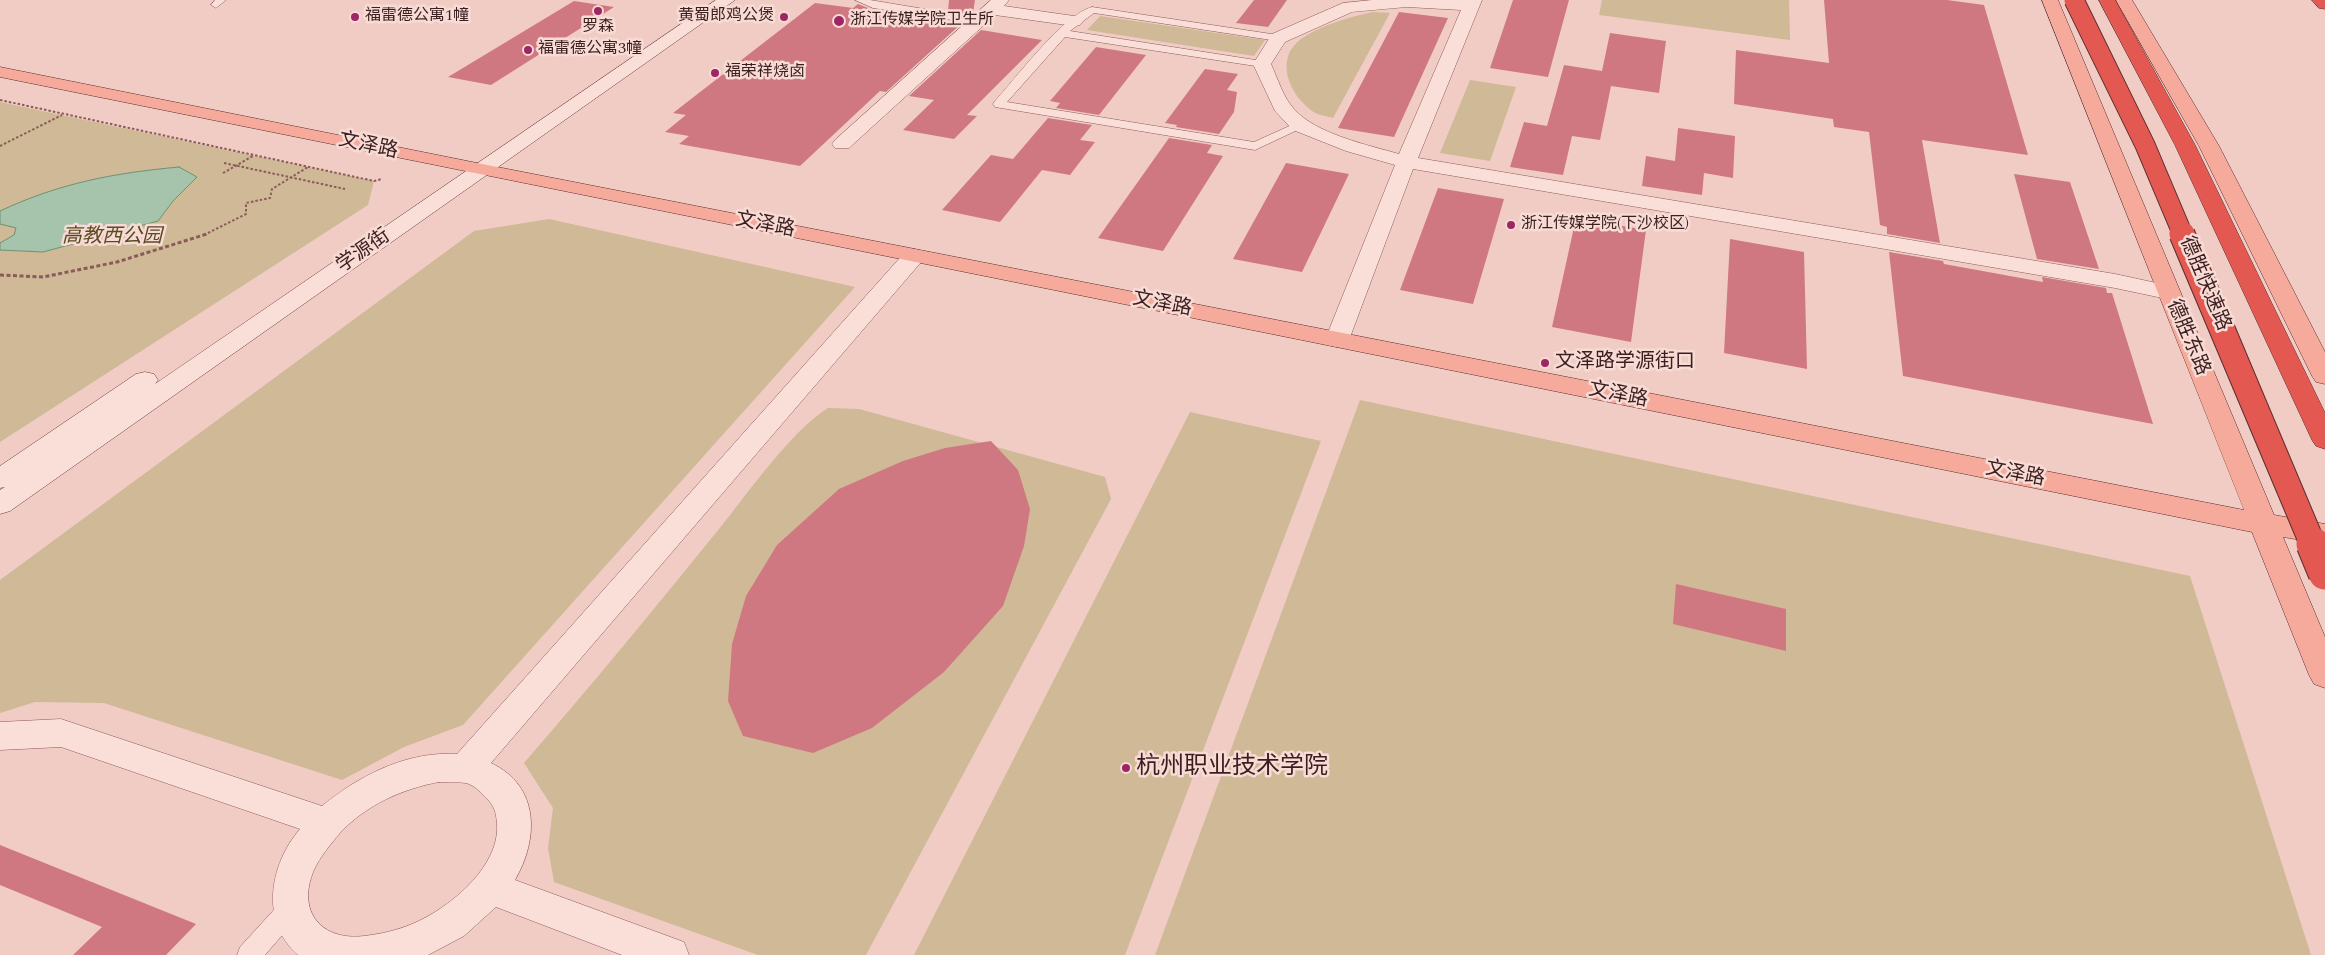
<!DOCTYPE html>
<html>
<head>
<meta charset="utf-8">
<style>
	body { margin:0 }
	canvas { display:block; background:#f0ccc4 }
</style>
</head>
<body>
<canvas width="2325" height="955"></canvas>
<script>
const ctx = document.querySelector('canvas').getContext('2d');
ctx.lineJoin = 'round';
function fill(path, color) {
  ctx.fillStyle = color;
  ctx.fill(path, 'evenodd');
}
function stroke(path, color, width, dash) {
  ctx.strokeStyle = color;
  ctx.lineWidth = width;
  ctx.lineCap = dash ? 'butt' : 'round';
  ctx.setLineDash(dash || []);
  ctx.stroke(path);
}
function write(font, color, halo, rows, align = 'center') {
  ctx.font = font + ' Spectral,"Noto Sans SC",serif';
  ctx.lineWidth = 5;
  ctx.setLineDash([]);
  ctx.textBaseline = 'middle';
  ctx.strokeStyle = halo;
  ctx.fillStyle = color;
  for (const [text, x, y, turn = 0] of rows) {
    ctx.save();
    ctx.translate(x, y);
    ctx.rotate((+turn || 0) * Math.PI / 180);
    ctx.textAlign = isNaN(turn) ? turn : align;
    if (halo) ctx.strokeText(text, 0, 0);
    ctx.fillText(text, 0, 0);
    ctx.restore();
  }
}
const green = new Path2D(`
	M1602,0H1789L1790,40L1599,15Z
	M1373,12L1390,13L1333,118C1327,116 1317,115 1312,111C1289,94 1274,59 1301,39C1321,25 1350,17 1373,12Z
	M1100,16L1265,40L1254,56L1087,30Z
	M1470,80L1516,87L1490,161L1440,153Z
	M0,102L374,181L368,205L0,442Z
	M549,219L855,287L463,725L404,747L342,780L104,703L35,702L0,713V580L474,231Z
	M1360,400L2190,576L2311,955H1155Z
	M828,408L859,409L1105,477L1111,499L866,955H758L554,882L548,848L553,808L524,763C591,686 655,608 719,529C748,493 791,431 828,408Z
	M1190,412L1321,441L1125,955H914Z`);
const water = new Path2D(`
	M179,167L197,177L173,201L158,221L43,252L0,250V243L14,235L16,228L0,224V211C60,183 114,173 179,167Z`);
const building = new Path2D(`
	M949,0H975L973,13L971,15L948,11Z
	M1254,0H1287L1268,27L1236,23Z
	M1513,0H1569L1548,77L1490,68Z
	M1824,0H1947L1984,5L2028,155L1922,140L1940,243L1887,234V227L1880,225L1869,132L1834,127L1833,119L1734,104L1736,50L1829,63Z
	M574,1L614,7L491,85L448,77Z
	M815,3L853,8L858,4L873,10L962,23L886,92L880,91L800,166L679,144L689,136L665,132L686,115L673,113Z
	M1399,12L1448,18L1394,137L1338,128Z
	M981,30L1042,40L967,115L977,116L954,139L903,130L934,100L909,96Z
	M1610,33L1666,41L1659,93L1611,86L1600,140L1572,136L1563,175L1510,167L1524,122L1547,126L1564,65L1602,71Z
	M1096,47L1146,55L1099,115L1056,108L1060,103L1050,101Z
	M1205,69L1238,74L1227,90L1237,92L1234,112L1219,134L1176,127L1177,125L1165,123Z
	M1048,118L1092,125L1080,140L1095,142L1070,175L1042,170L1000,222L942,210L991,155L1013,159Z
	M1678,128L1735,136L1733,178L1704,173L1702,195L1642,186L1646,156L1675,161Z
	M1169,138L1212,145L1207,153L1223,156L1163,251L1098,238Z
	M1286,163L1349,174L1302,272L1233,259Z
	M2014,174L2070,182L2099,269L2037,259Z
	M1438,188L1504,199L1473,304L1400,290Z
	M1576,218L1646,230L1631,342L1552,327Z
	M1730,239L1804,252L1807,369L1724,353Z
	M1889,252L1943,261L1944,264L2043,282L2042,277L2106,288L2107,293H2112L2153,424L1903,376Z
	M991,441L1018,470L1030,509L1024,546L1003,606L944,672L872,728L813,753L743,736L728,701L732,644L746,596L777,545L839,489L903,461L945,448Z
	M1676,584L1786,609V651L1673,624Z
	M0,845L196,924L166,955H73L102,927L0,885Z`);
const pathFar1 = new Path2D(`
	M0,100L374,181L382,179
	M0,146L62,115
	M224,163L345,189
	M223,173L253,156
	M204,235L246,214V203L270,198L272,189L308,167`);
const path = new Path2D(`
	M0,275L43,277L117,262L207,234`);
const lane = new Path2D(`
	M215,0H226L216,8L211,5Z
	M855,0H870L978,18L983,21L978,24L873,8Z
	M1092,7L1278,35L1284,38L1278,41L1094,13L1070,31L1262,61L1268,64L1262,67L1065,37L1007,102L1254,142L1296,123L1300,122L1306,126L1255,150L995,107L993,104L995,101C1016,78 1064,14 1092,7Z
	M290,898L298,901L302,909L298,917L265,955H237L240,947L282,901Z`);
const street = new Path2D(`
	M991,0H1009L1004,6L1074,16L1080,17L1083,21L1080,25L1074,26L995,15L849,148H835L832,144L835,140Z
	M1372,0H1482L1418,158L2115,274L2175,287L2179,292L2175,297L2167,299L2115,288L1413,169L1349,340L1346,345L1337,347L1328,345L1325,340L1395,165L1346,151L1293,130L1275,111L1253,64L1272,34L1343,3ZM1407,7L1461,10L1399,154C1368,145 1316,134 1294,109C1283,97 1278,79 1271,64L1285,42L1352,12Z
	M914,249L922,251L925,256L922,261L491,763C540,786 539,839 515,880L684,942L689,955H622L496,907L464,936L428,955H298C260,922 269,865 300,829L61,747L0,750V722L61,719L322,806C360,775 407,751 457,754L906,251ZM439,782C448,782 458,782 466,783C474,785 482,793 487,799C494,805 496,813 497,823C500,860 464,894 435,912C413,926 390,933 364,936C322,941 296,912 314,870C320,857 330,845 340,833C366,805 402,789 439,782Z`);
const secondary = new Path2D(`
	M716,0H735L10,511L0,514V490L5,487L0,488V466L136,374L145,372L154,374L158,380L155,384Z`);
const primary = new Path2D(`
	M2042,0H2058L2274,515L2325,524V544L2283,537L2325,637V688L2314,684L2309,675L2252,532L0,77V67L482,164L2244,510Z
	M2116,0H2132L2219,146L2325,352V384L2316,382L2312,376L2199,146Z`);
const highway = new Path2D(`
	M2099,0H2115L2195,145L2325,413V449L2316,446L2312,440L2175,145Z
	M2312,0H2325V9L2319,8Z`);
const highwayBridgeFar2 = new Path2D(`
	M2074,0L2145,145L2183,235`);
const highwayBridgeFar1 = new Path2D(`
	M2182,234L2313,545`);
const highwayBridge = new Path2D(`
	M2313,544L2325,573`);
const markers = [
	[598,11,5,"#9e2665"],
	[355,17,5,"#9e2665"],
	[784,17,5,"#9e2665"],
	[839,21,6,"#9e2665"],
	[528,50,5,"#9e2665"],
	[715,73,5,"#9e2665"],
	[1511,225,5,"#9e2665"],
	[1545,363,5,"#9e2665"],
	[1126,768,5,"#9e2665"]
];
const farPoinames = [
	["福雷德公寓1幢",365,17],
	["黄蜀郎鸡公煲",774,17,"right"],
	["浙江传媒学院卫生所",850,21],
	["罗森",598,28,"center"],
	["福雷德公寓3幢",538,50],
	["福荣祥烧卤",725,73],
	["浙江传媒学院(下沙校区)",1521,225]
];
const streetNames = [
	["文泽路",368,147,12],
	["文泽路",765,226,11],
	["学源街",364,252,-35],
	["德胜快速路",2204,284,67],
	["文泽路",1162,305,11],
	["德胜东路",2187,338,67],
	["文泽路",1618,396,11],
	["文泽路",2015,475,11]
];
const parkNames = [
	["高教西公园",112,238]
];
const poiNames = [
	["文泽路学源街口",1555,363]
];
const nearPoinames = [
	["杭州职业技术学院",1136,768]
];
fill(green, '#cfb997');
fill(water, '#a6c3ac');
stroke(water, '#6c9275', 1);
fill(building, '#d07881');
stroke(lane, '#8c5a59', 1);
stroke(street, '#8c5a59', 1);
stroke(secondary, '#6e3c3d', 1);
stroke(primary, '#5a2e30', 1);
stroke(highway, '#5a2e30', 1);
stroke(pathFar1, '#8c5a59', 2, [2.5, 2]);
stroke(path, '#8c5a59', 3, [4, 2.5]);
fill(lane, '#faded8');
fill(street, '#faded8');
fill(secondary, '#faded8');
fill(primary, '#f5aa9b');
fill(highway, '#e35851');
stroke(highwayBridgeFar2, '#5a2e30', 21, []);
stroke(highwayBridgeFar1, '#5a2e30', 27, []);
stroke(highwayBridge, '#5a2e30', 35, []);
stroke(highwayBridgeFar2, '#e35851', 19);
stroke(highwayBridgeFar1, '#e35851', 25);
stroke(highwayBridge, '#e35851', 33);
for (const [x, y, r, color] of markers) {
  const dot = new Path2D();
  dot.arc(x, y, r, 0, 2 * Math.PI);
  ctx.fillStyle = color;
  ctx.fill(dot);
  stroke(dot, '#f7dbd4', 2);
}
write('16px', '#3b1e1f', '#f7dbd4', farPoinames, 'left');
write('20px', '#3b1e1f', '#f7dbd4', streetNames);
write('italic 20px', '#594b24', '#f7dbd4', parkNames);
write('20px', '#3b1e1f', '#f7dbd4', poiNames, 'left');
write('24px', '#3b1e1f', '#f7dbd4', nearPoinames, 'left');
</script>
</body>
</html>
